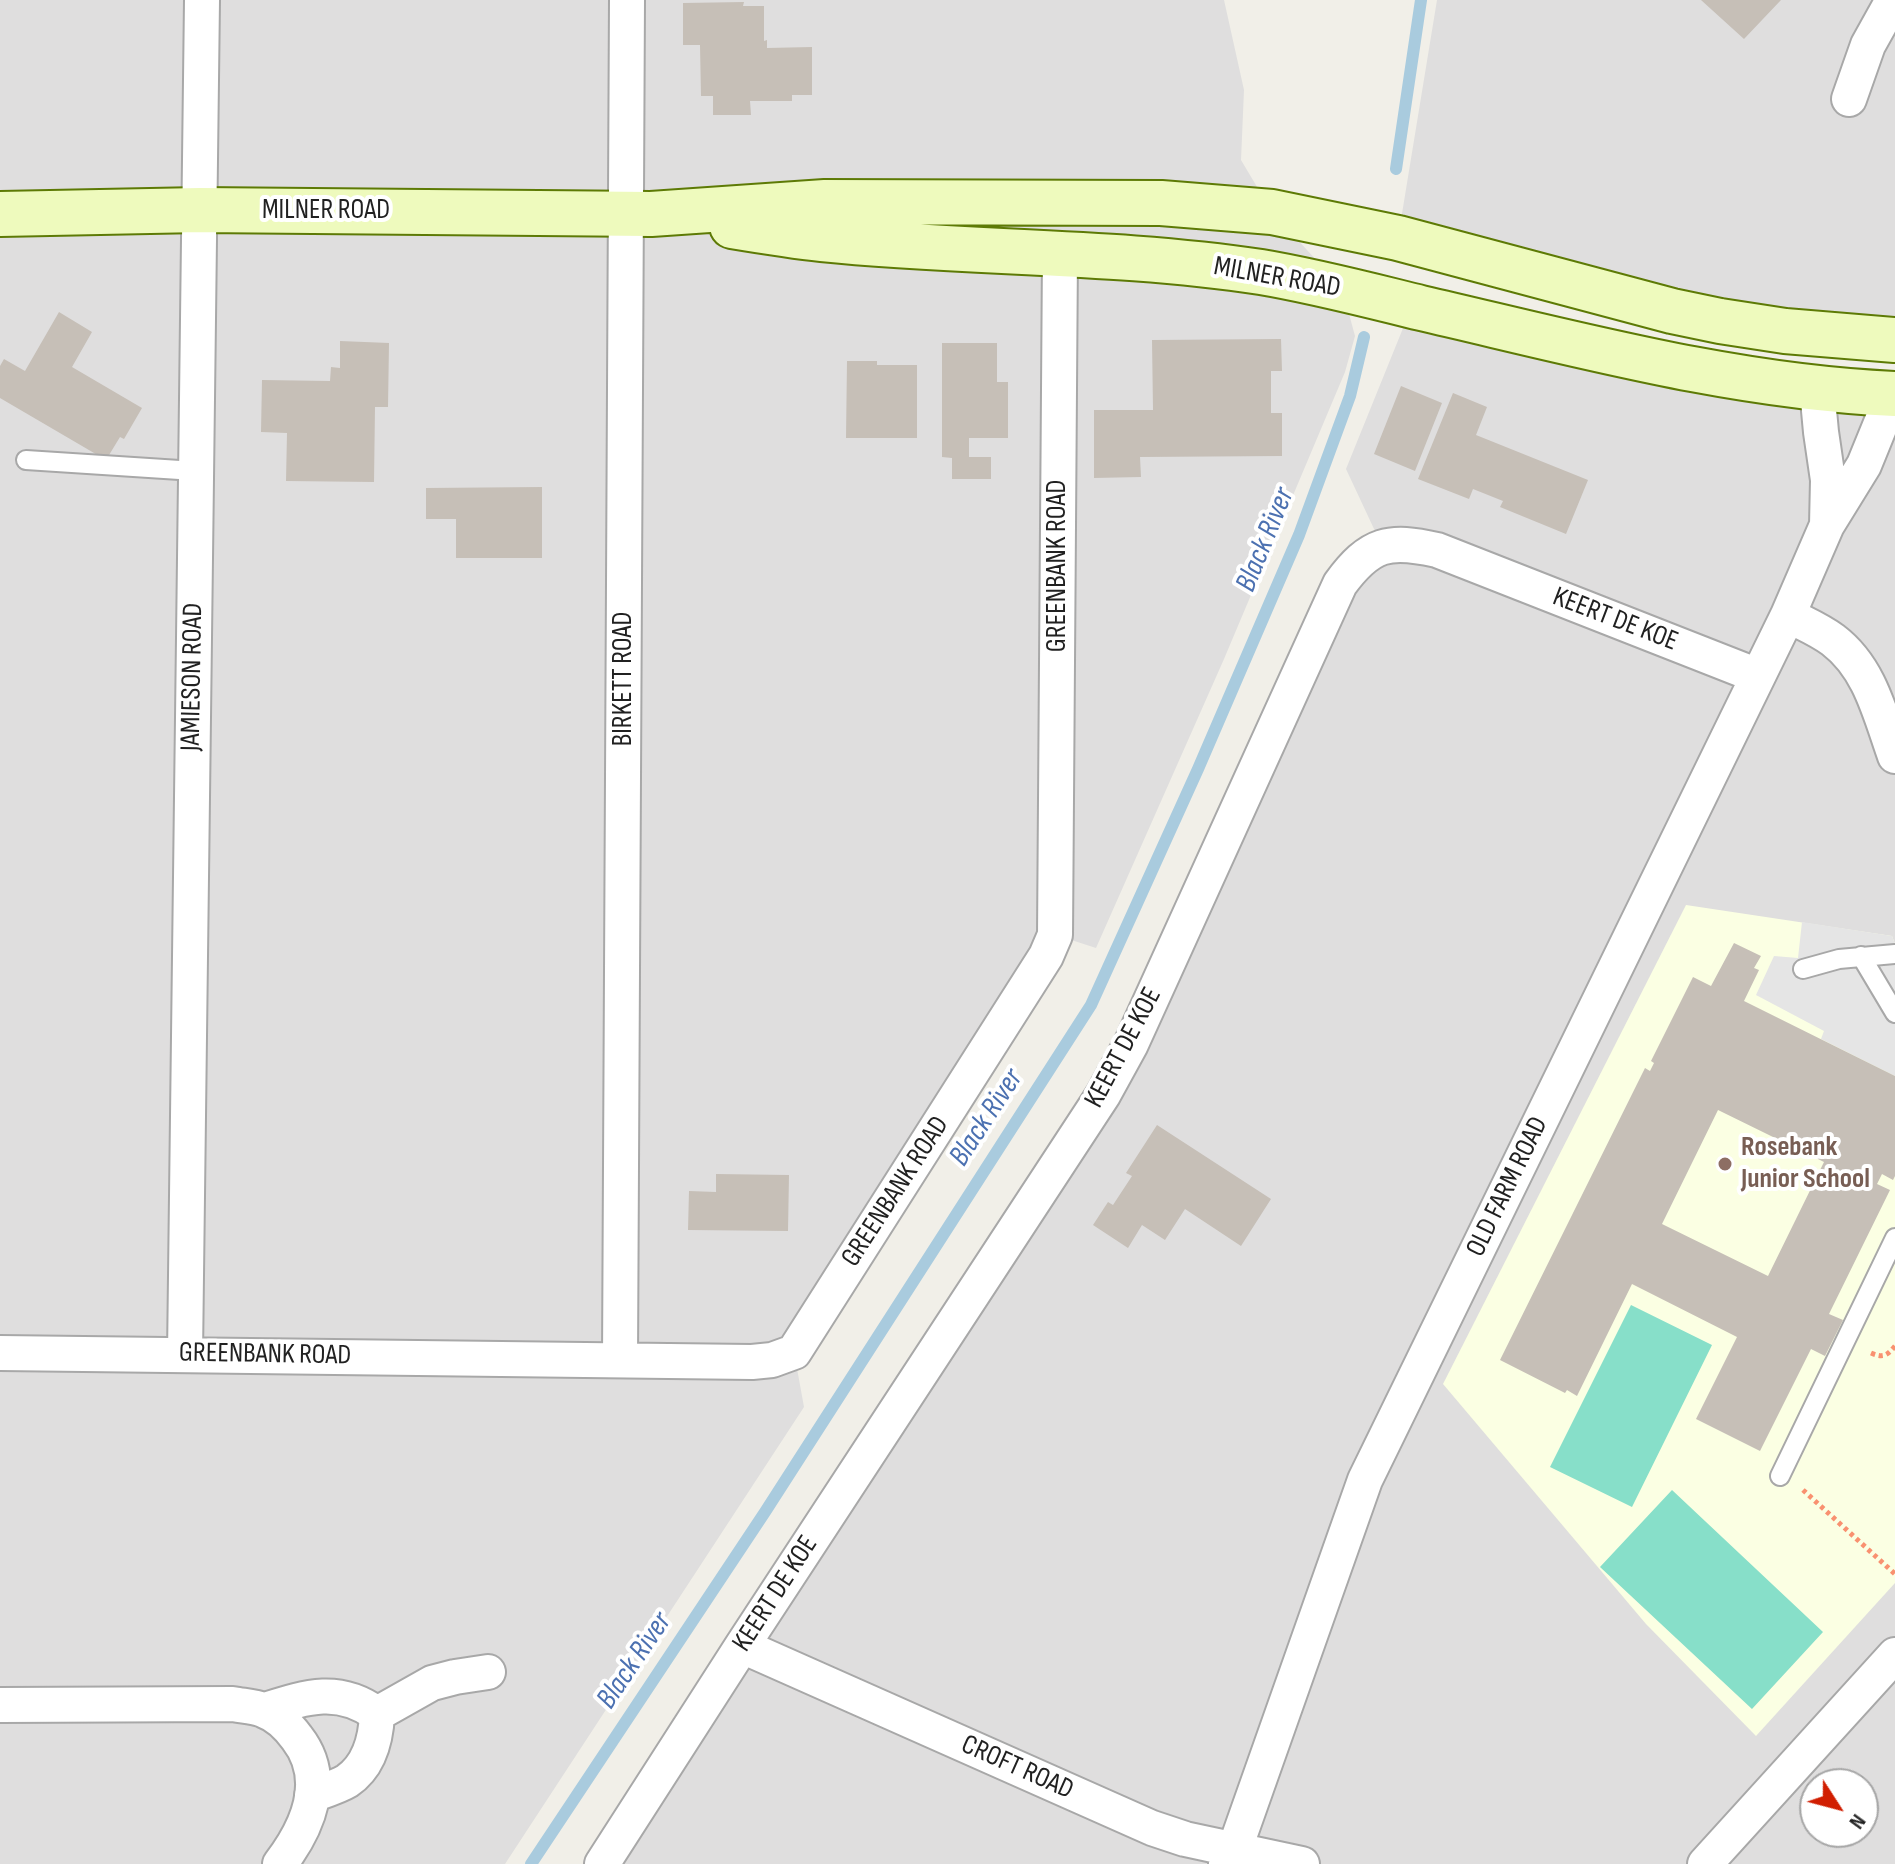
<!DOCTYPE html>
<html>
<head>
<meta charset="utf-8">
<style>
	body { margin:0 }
	#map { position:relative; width:1895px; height:1864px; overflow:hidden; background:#f1efe8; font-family:"Sofia Sans Condensed",sans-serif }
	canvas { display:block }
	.north { position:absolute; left:1799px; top:1768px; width:80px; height:80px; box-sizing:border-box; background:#fff; border:2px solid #a6a6a6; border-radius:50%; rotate:126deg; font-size:22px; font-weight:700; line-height:32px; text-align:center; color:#212121 }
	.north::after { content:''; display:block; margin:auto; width:28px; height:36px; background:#d11e01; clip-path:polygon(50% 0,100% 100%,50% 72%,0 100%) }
</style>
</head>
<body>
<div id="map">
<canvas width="1895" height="1864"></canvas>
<div class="north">N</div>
</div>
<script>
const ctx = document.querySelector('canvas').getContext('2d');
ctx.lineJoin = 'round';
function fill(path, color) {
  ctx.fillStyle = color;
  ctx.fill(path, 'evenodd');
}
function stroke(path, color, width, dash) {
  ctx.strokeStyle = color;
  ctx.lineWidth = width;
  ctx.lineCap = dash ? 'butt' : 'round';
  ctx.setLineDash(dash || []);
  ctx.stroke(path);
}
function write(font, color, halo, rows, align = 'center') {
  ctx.font = font + ' "Sofia Sans Condensed",sans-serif';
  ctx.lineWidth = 8;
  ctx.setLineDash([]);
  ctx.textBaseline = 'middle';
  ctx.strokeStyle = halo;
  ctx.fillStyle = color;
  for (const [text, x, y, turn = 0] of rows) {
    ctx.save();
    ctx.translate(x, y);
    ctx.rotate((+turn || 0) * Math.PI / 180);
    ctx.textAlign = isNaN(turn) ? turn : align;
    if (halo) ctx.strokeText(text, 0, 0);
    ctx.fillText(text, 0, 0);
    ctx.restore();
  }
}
const residential = new Path2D(`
	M0,0H1224L1244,90L1241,160L1272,212L1342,288L1355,336L1345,372L1224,659L1096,948L1056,935L794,1352L804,1407L505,1864H0Z
	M1437,0H1895V340L1398,238Z
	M1412,306L1895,394V1864H602L1103,1095L1340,584L1382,546L1346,469ZM1815,1784H1863V1832H1815Z`);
const education = new Path2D(`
	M1686,905L1892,936L1895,944V1583L1756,1736L1646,1624L1443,1384Z`);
const pitch = new Path2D(`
	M1631,1305L1712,1345L1632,1507L1550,1467Z
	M1672,1490L1823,1632L1752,1709L1600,1567Z`);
const parking = new Path2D(`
	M1802,922L1892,936L1895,944V1076L1821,1039L1824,1031L1756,995L1774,956L1798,958Z`);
const stream = new Path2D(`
	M1396,169L1421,0
	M531,1864L765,1512L1091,1005L1198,769L1299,535L1350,396L1364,337`);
const building = new Path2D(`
	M1701,0H1781L1744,39Z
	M744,2L743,6H764V41L767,40V48L812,47V95H792V101H750L751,115H713V96H701L700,45H683V3Z
	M59,312L92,332L72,367L142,408L124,439L120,437L106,460L0,398V366L4,359L25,371Z
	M1281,339L1282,371H1271V413H1282V456L1140,457L1141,477L1094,478V410H1153L1152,340Z
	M340,341L389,343L388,407H375L374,482L286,481L287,433L261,432L262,380L330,381L331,367L340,368Z
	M942,343H997V382H1008V438H969V457H991V479H952V458L942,457Z
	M847,361H877V365H917V438H846Z
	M1401,386L1442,403L1415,471L1374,454Z
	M1453,393L1487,407L1476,435L1588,480L1566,534L1500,507L1503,501L1473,489L1469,499L1418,479Z
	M542,487V558H456V519H426V488Z
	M1734,943L1761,956L1754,968L1759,970L1744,1001L1895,1076V1176L1893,1180L1882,1174L1877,1184L1890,1190L1829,1314L1843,1320L1825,1356L1811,1349L1760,1451L1696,1419L1737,1337L1632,1284L1577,1396L1567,1390L1565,1393L1500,1360L1645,1068L1650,1071L1654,1063L1651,1061L1693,977L1711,986ZM1718,1110L1824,1162L1768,1276L1662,1224Z
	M1157,1125L1271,1199L1241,1246L1185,1209L1165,1240L1142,1225L1128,1248L1093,1225L1108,1202L1113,1205L1132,1176L1126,1173Z
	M716,1174L789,1175L788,1231L688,1230L689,1191L716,1192Z`);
const path = new Path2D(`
	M1871,1353C1883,1358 1887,1356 1895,1346
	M1803,1490L1895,1574`);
const lane = new Path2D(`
	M26,460L195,471
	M1861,956L1895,1013
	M1803,969L1839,959L1895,954
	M1780,1476L1895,1238`);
const street = new Path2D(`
	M1849,99L1868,45L1893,0
	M1817,389L1821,432L1828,480L1827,525
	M1788,615C1803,623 1820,630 1833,640C1870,668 1880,714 1895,756
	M0,1353L752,1362L772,1360L794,1352L1046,956L1055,935L1060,253
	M185,1354L202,0
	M620,1359L627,0
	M742,1646L1152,1828L1185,1839L1302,1864
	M0,1705L233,1704C242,1706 254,1706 263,1710C277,1715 289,1727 297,1738C329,1779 308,1827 280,1864
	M265,1710C306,1697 339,1686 377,1714
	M377,1714L432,1683L455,1677L488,1672
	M312,1795C323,1791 337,1787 347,1781C369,1766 376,1739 377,1714
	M602,1864L742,1646L1103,1095L1131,1044L1340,584C1370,543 1389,539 1437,550L1758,676
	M1226,1864L1234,1851L1365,1480L1788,615L1827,525L1864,465L1893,394
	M1705,1864L1895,1655`);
const secondary = new Path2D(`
	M0,214L200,210L651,214L825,202L1161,203L1272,212L1398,238L1672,311L1720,321L1785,331L1895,340
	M732,226C762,231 792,236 822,239C968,254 1116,250 1261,272C1315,281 1368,295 1421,308C1577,344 1733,387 1895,394`);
const markers = [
	[1725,1164,8,"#8d6e63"]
];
const streetNames = [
	["MILNER ROAD",326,211],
	["MILNER ROAD",1277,278,10],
	["GREENBANK ROAD",1058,566,-90],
	["KEERT DE KOE",1615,620,21],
	["JAMIESON ROAD",193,677,-89],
	["BIRKETT ROAD",624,679,-90],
	["KEERT DE KOE",1124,1048,-62],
	["OLD FARM ROAD",1508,1187,-64],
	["GREENBANK ROAD",896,1192,-57],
	["GREENBANK ROAD",265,1355,1],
	["KEERT DE KOE",776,1594,-57],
	["CROFT ROAD",1017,1768,24]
];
const educationNames = [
	["Rosebank",1741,1148],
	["Junior School",1741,1180]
];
const waterNames = [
	["Black River",1266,540,-68],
	["Black River",987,1118,-57],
	["Black River",635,1661,-56]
];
fill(residential, '#dfdede');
fill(education, '#fbffe3');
fill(pitch, '#87dfc9');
fill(parking, '#e5e5e5');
stroke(stream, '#a9cbde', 12);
fill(building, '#c6bfb7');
stroke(lane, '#a8a8a8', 22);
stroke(street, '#a8a8a8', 38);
stroke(secondary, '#5d7a05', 48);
stroke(path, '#f99170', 5, [4, 4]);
stroke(lane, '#fff', 18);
stroke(street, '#fff', 34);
stroke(secondary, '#eefabd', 44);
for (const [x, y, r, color] of markers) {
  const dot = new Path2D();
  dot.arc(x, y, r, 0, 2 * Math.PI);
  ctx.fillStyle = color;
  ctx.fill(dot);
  stroke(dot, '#fff', 3);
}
write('28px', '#212121', '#fff', streetNames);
write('bold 28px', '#785e54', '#fff', educationNames, 'left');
write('italic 30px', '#4c71b1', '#fff', waterNames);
</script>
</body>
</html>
